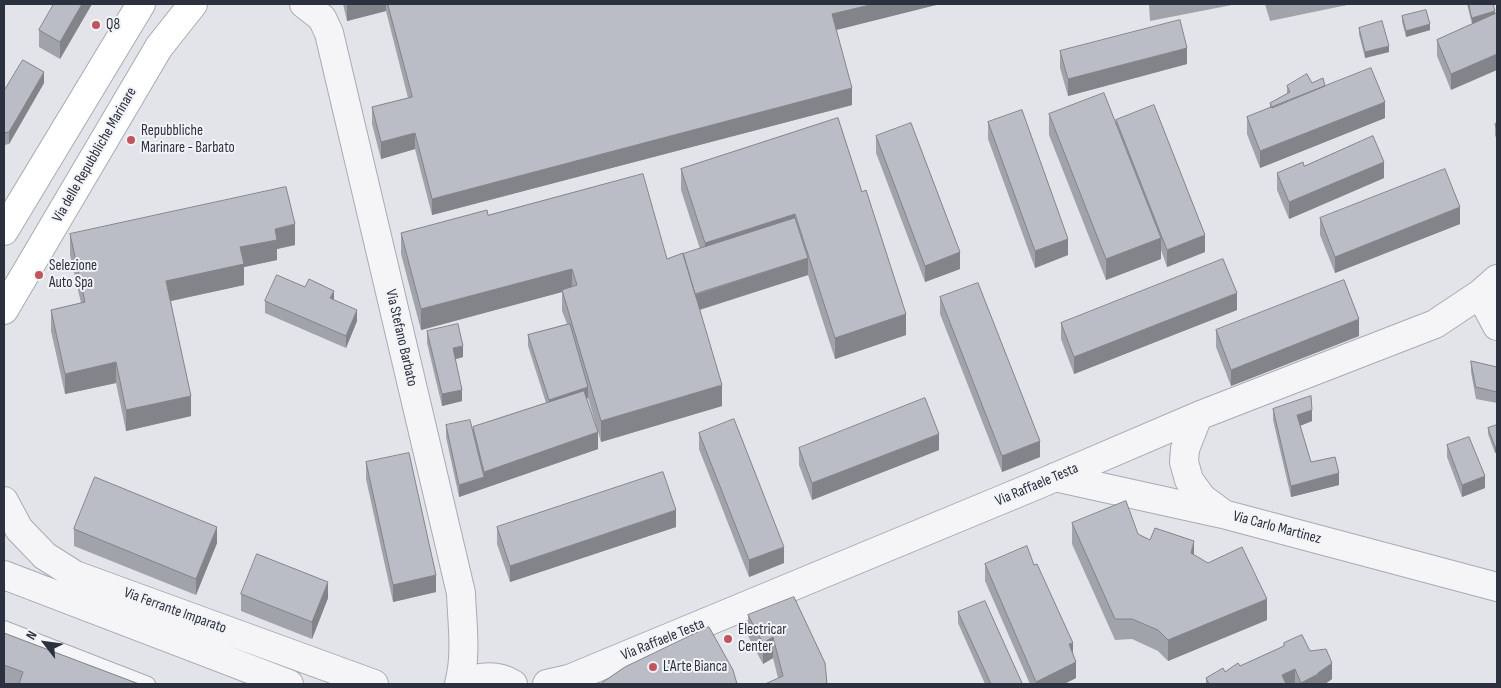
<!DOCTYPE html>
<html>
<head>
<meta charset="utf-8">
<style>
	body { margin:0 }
	#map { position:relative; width:1501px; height:688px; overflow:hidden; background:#e2e4e9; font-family:"Sofia Sans Condensed",sans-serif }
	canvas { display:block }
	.frame { position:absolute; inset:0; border:5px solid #2c313f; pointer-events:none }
	.north { position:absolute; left:20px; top:618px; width:50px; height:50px; -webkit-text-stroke:4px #f2f3f7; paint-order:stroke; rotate:300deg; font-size:14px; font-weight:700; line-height:20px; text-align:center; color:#2c313f }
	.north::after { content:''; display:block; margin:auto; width:18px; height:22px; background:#2c313f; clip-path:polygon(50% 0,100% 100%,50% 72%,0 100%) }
</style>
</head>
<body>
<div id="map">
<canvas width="1501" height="688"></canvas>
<div class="frame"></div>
<div class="north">N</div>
</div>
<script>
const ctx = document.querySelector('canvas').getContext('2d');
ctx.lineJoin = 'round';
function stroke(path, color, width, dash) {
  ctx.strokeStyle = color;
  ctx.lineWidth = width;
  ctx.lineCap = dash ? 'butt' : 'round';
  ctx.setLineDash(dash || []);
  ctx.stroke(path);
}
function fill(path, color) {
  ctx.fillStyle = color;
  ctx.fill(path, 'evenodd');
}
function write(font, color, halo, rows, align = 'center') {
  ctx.font = font + ' "Sofia Sans Condensed",sans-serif';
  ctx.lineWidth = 4;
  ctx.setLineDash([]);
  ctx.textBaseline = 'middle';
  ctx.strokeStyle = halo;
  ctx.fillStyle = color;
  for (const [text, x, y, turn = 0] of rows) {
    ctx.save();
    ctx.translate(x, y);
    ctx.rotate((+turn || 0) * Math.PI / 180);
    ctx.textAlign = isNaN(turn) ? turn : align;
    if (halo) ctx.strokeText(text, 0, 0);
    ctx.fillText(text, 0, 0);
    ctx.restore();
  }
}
const lane = new Path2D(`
	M4,628L148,684`);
const street = new Path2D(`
	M304,4L322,18L329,33L461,593C462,623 467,654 459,684
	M1480,294L1497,326
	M1198,416L1185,449L1184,462L1189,480L1202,498L1221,512
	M1055,477L1223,514L1497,587
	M4,501L19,529L45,556L75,575L374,684
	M4,575L289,684
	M459,684C476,677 496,673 513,684
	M547,684L569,679L1037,485L1198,416L1435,324L1480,294L1497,279`);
const secondary = new Path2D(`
	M4,231L141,4
	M4,310L159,47L193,4`);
const wall = new Path2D(`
	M92,4L60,59L39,47V30Z
	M343,4H940L836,30L852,105L432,215L415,149L381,159L372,124V107L408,98L386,11L347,21Z
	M1149,4H1237L1150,21Z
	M1265,4H1352L1270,21Z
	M1467,4H1493L1451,90L1437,56V40L1477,22L1472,24Z
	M1402,16L1430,30L1406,37L1402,22Z
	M1359,28L1389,52L1365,58L1359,34Z
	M1060,51L1187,64L1068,96L1060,68Z
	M44,83L9,144L4,145V91Z
	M1312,83L1325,86L1385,118L1260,168L1247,134V117L1270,108V103L1287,94V86Z
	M1049,114L1116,124V120L1205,252L1167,267L1161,250V259L1106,280L1049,135Z
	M838,118L906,335L835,359L808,275L700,310L722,406L601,442L588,398L587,399L598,449L459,497L446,437V425L473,433V427L546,403L528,346V335L567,324L562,311V292L421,330L401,254V233L488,215L667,259L700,249L681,190V169Z
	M988,122L1068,255L1035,268L988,139Z
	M1497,123V141L1495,135V124Z
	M876,136L960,269L925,282L876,153Z
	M1304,166L1384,178L1289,219L1277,190V173Z
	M1320,218L1460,224L1335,273L1320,235Z
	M70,234L295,245L277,249V260L244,267V285L171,301L191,416L126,431L116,383L65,394L51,331V310L81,303L70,255Z
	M940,297L1040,457L1002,472L940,314Z
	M334,300L357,321L346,348L265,313V301Z
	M1237,310L1074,374L1061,339V323Z
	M1216,330L1359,336L1231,386L1216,347Z
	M427,331L463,357L455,359L462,401L442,406L427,343Z
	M1471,361L1497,367V403L1476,399L1471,372Z
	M1273,409L1312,421L1300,426L1311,462L1339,485L1291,497L1273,420Z
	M1497,425L1495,453L1488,434V428Z
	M699,433L784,563L749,577L699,449Z
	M1447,445L1485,488L1462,497L1447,457Z
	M799,448L939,450L812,500L799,465Z
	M366,462L436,592L393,602L366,479Z
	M1072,523L1138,534L1150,540L1194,555L1267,620L1168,661L1158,651L1132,639L1115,640L1072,544Z
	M497,527H676L510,582L497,544Z
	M74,529L217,543L196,595L74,546Z
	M985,564L1034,565L1073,654L1076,678L1064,684H1030L985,581Z
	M241,594L328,598L312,639L241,611Z
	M958,612L1022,684H985L958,623Z
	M748,615L827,684L778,678L773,658L763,664L748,636Z
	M4,633L139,684H4Z
	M1310,651L1332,679L1325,684H1206V678L1240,666Z`);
const shadedWall = new Path2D(`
	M82,4H92L60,59V42Z
	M347,4H386V11L347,21Z
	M874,4H940L832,31V14Z
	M1495,11V17L1472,24V18Z
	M1430,24V30L1406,37V31Z
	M1389,46V52L1365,58V52Z
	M1187,48V64L1068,96V79Z
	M1497,54V70L1451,90V74Z
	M44,72V83L9,144V132Z
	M852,88V105L432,215V199Z
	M1385,102V118L1260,168V151Z
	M415,133V149L381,159V142Z
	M1384,162V178L1289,219V202Z
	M1460,207V224L1335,273V257Z
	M795,214V234L705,264V243Z
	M295,224V245L277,249V260L244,267V285L166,302V281L240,247L275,229Z
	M1205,235V252L1167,267V250Z
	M1161,238V259L1106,280V259Z
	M1068,239V255L1035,268V251Z
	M960,252V269L925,282V266Z
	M808,258V275L695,311V295Z
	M572,269V289L562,290V292L421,330V309Z
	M334,291V302L330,298Z
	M1237,293V310L1074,374V357Z
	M357,310V321L346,348V336Z
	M906,314V335L835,359V338Z
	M1359,319V336L1231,386V370Z
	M463,346V357L453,360V348Z
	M116,362V383L65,394V374Z
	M722,385V406L601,442V421Z
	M588,387V398L549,412V400Z
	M462,390V401L442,406V394Z
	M191,396V416L126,431V410Z
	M1312,410V421L1297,427V415Z
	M598,432V449L459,497V485L484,477V472Z
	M939,434V450L812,500V483Z
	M1040,441V457L1002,472V456Z
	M1497,446V452L1495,453V447Z
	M1339,473V485L1291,497V486Z
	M1485,476V488L1462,497V485Z
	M676,510V527L510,582V566Z
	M217,527V543L196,595V579Z
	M1194,541V562L1191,553Z
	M784,547V563L749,577V560Z
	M436,575V592L393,602V585Z
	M328,582V598L312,639V622Z
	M1267,599V620L1168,661V640Z
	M773,637V658L763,664V643Z
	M1073,643V659L1069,644Z
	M1076,662V678L1064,684H1036V682Z
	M1332,663V679L1325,684H1318V673Z
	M1295,669V684H1282V675Z
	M1318,674V684H1301V683Z`);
const building = new Path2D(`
	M54,4H82L60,42L39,30Z
	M388,4H874L832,14L852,88L432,199L415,133L381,142L372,107L412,97Z
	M1469,4H1493L1495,11L1472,18Z
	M1426,10L1430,24L1406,31L1402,16Z
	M1497,13V54L1451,74L1437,40Z
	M1180,20L1187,48L1068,79L1060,51Z
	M1382,21L1389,46L1365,52L1359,28Z
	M23,60L44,72L9,132L4,133V91Z
	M1371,68L1385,102L1260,151L1247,117Z
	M1307,74L1312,83L1323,78L1325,86L1272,108L1270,103L1290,92L1287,86Z
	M1104,93L1161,238L1106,259L1049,114Z
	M1154,105L1205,235L1167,250L1116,120Z
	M1022,110L1068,239L1035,251L988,122Z
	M838,118L862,192L866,190L906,314L835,338L795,214L705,243L681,169Z
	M911,123L960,252L925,266L876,136Z
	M1497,123V130L1495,124Z
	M1373,136L1384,162L1289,202L1277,173L1303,162L1304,166Z
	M1445,169L1460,207L1335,257L1320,218Z
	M643,174L667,259L683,253L722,385L601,421L562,290L577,285L572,269L421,309L401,233L487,210L488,215Z
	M286,187L295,224L275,229L277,240L240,247L244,264L166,281L191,396L126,410L116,362L65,374L51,310L85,302L70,234Z
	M795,218L808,258L695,294L683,254Z
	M1223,259L1237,293L1074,357L1061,323Z
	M277,275L305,287L309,279L334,291L330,298L357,310L346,336L265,301Z
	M1344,280L1359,319L1231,370L1216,330Z
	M978,283L1040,441L1002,456L940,297Z
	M458,324L463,346L453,348L462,390L442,394L427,331Z
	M570,324L588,387L549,400L528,335Z
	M1471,361L1497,367V392L1476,387Z
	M584,391L598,432L484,472L473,427Z
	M1311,396L1312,410L1297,415L1311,462L1335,457L1339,473L1291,486L1273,409Z
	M925,398L939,434L812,483L799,448Z
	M734,419L784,547L749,560L699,433Z
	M470,420L484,477L459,485L446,425Z
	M1497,425V446L1495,447L1488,428Z
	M1469,437L1485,476L1462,485L1447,445Z
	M409,453L436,575L393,585L366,462Z
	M663,472L676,510L510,566L497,527Z
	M95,477L217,527L196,579L74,529Z
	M1126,501L1138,534L1150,540L1155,528L1194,541L1191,553L1208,563L1242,547L1267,599L1168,640L1158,630L1132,619H1115L1072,523Z
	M1027,546L1034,565L1037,564L1073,643L1069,644L1076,662L1036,682L985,564Z
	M257,554L328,582L312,622L241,594Z
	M794,597L825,663L827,684H765L783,676L773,637L763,643L748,615Z
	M985,601L1022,683L1020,684H991L958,612Z
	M709,627L733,670L737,684H600L625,667Z
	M4,633L139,684H19L23,672L4,665Z
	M1302,635L1310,651L1326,649L1332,663L1318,673V674L1301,683L1295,669L1282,675L1286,684H1209L1206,678L1223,668L1225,672L1238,663L1240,666L1284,646V643Z`);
const markers = [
	[96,25,5,"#c0555c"],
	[131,140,5,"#c0555c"],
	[39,275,5,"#c0555c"],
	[728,639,5,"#c0555c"],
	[653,667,5,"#c0555c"]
];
const poiNames = [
	["Q8",106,25],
	["Repubbliche",141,131],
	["Marinare - Barbato",141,148],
	["Selezione",49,266],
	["Auto Spa",49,283],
	["Electricar",738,630],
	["Center",738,647],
	["L'Arte Bianca",663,667]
];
const streetNames = [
	["Via delle Repubbliche Marinare",95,155,-60],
	["Via Stefano Barbato",401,338,77],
	["Via Raffaele Testa",1037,485,-23],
	["Via Carlo Martinez",1277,528,15],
	["Via Ferrante Imparato",175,611,20],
	["Via Raffaele Testa",663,640,-22]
];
stroke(lane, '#a8abb3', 16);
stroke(street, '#a8abb3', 30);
stroke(secondary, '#a8abb3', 30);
stroke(lane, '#f5f5f8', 14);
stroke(street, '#f5f5f8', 28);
stroke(secondary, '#fff', 28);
fill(wall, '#a0a3a9');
fill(shadedWall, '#82848a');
fill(building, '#babdc5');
stroke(building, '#82848a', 1);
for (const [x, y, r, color] of markers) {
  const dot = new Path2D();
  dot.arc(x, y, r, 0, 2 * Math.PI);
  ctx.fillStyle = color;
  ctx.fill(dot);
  stroke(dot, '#f2f3f7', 2);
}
write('15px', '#2c313f', '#f2f3f7', poiNames, 'left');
write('15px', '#2c313f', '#f2f3f7', streetNames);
</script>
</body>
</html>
